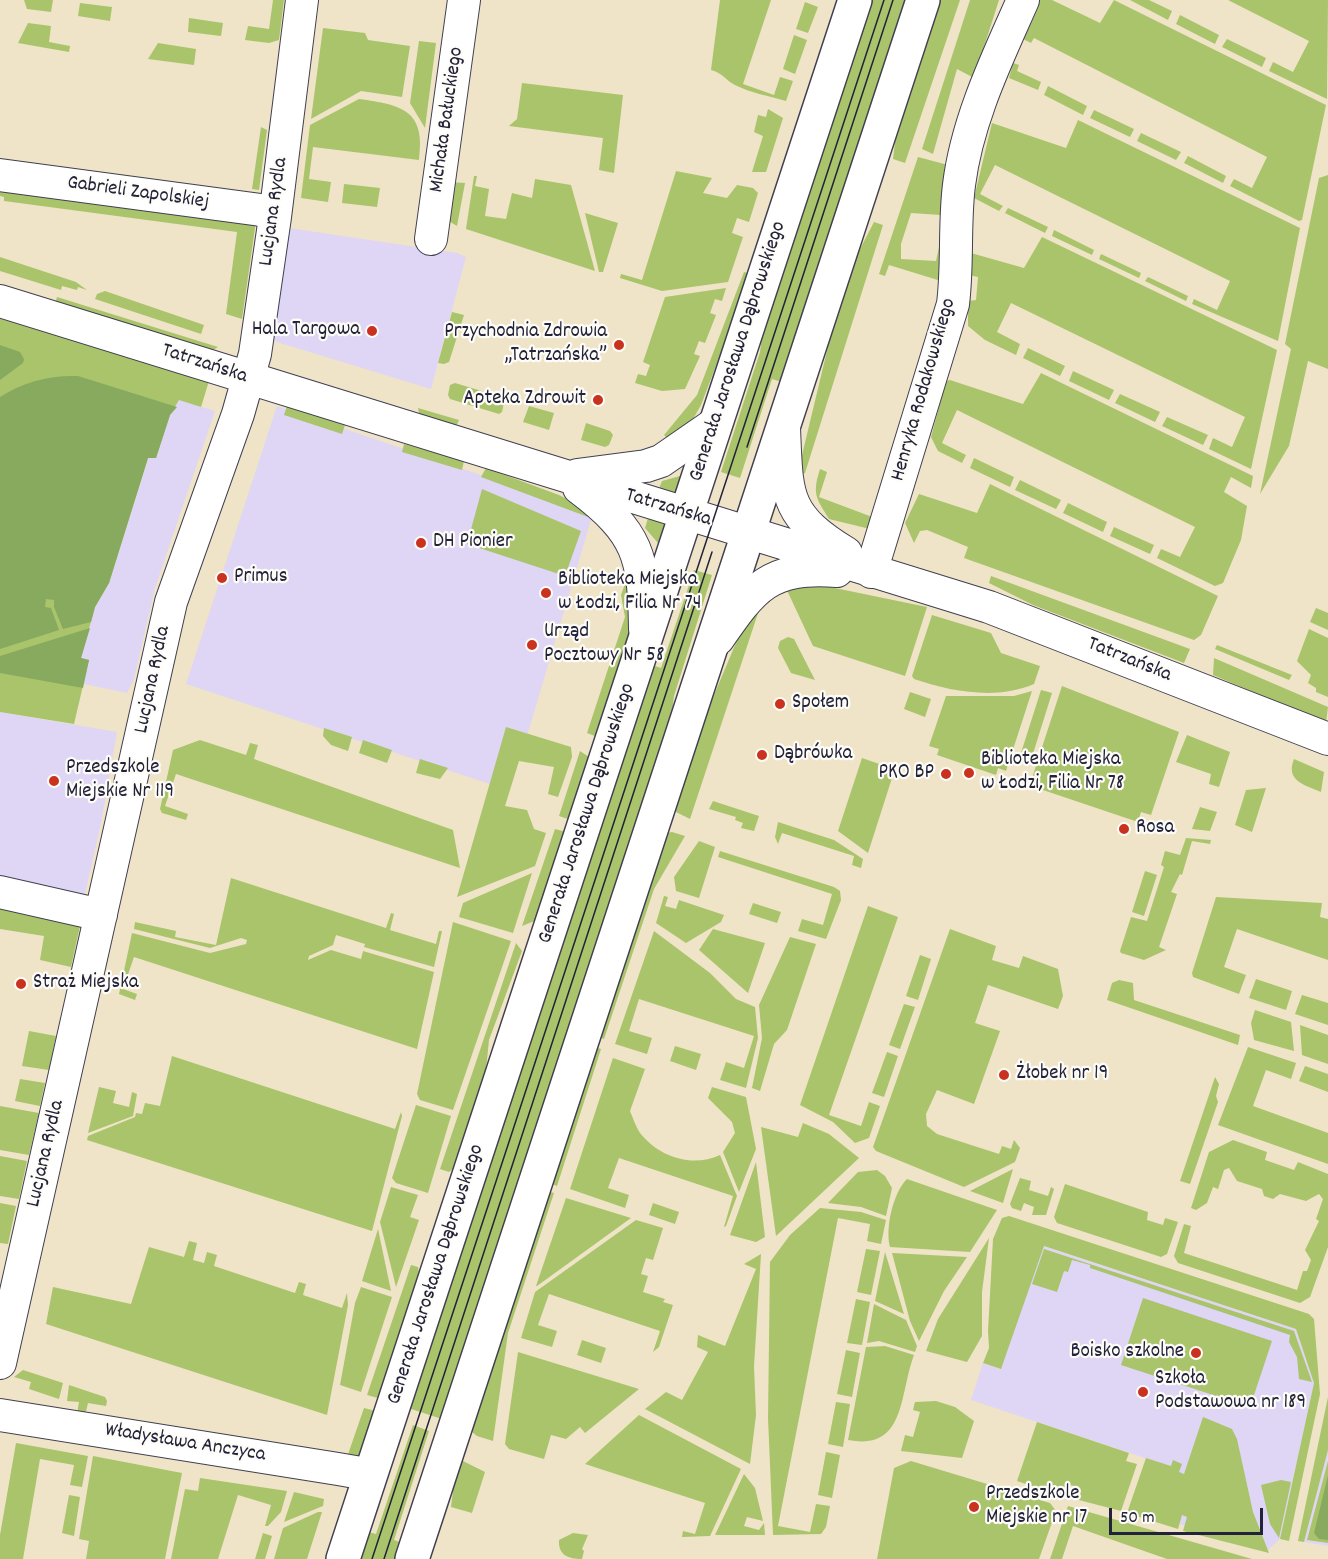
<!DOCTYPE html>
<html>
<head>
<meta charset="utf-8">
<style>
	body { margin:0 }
	#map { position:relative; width:1328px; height:1559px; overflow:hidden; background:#efe4c7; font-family:Dekko,sans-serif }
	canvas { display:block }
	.scale { position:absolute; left:1109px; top:1508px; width:154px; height:27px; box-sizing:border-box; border:3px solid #22223b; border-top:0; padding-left:8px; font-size:18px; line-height:21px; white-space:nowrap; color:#22223b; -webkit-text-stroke:4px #fdfcf7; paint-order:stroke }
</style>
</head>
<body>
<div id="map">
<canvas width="1328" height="1559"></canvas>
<div class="scale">50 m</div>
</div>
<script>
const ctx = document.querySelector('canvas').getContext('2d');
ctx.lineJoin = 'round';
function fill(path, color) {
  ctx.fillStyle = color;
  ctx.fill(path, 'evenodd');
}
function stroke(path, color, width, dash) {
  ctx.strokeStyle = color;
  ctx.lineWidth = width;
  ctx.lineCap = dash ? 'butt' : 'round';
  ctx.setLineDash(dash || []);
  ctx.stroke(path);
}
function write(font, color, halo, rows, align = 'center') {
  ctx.font = font + ' Dekko,sans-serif';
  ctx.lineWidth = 4.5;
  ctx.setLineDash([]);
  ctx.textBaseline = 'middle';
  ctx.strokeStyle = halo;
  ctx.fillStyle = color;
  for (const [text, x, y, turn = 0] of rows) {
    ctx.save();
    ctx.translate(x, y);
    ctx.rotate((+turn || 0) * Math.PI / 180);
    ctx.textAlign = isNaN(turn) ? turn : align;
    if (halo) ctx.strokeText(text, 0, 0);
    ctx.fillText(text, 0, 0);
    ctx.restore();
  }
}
const built = new Path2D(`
	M282,227L457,253L466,257L431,389L267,339Z
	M179,400L215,411L155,588L134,679L127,693L84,684L81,658L95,607L109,583L148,458H156L170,415Z
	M277,406L593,513L527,736L496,786L186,684Z
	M0,712L117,732L101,823L84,898L0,882Z
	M1043,1246L1296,1329L1314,1383L1280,1539L1268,1550L1152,1516L1169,1466L971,1400L983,1363L1000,1369Z
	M1328,1450V1546L1304,1542Z`);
const green = new Path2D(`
	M24,0H53L51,12L27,9Z
	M273,0H284L279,40L269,43L245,40L248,26L269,29Z
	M720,0H771L743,84L774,95L780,77L793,81L786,101C769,96 751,93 735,85C725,80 723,73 711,70Z
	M868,0H909L785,383L772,379L740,478L721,472L760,352L765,311Z
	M936,0H960L905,163L893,159L898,118Z
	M970,0H999L974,78L957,69L933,154L922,149Z
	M1039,0H1052L1100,23L1114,0L1326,105L1302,220L1299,221L1230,186L1234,179L1252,188L1267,157L1034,38L1031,43L1023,39Z
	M1130,0H1149L1172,11L1168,20Z
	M1228,0H1328L1327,99L1269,71L1273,62L1293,72L1309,41Z
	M805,2L818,7L808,33L796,29Z
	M80,3L112,7L110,21L78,16Z
	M1180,15L1219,35L1215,44L1176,24Z
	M189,18L223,23L221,36L188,32Z
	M28,23L51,26L49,42L70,46L69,52L18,43Z
	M323,28L365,33L368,40L410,46L402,97L361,91L311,119Z
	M794,35L807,40L795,74L783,69Z
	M1227,39L1266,58L1262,67L1222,47Z
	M419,41L436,43L425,128L410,103Z
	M158,43L196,49L194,65L148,59Z
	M1013,63L1019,65L1017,71L1041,82L1038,90L1009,78Z
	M522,83L623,95L614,173L599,170L603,138L509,126L517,119Z
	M1048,86L1087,106L1083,115L1044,95Z
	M359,99C402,105 426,110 419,160L313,147L309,179L331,182L328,202L301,198L310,125Z
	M768,109L783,118L766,172H752L763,136L754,132L758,115L766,117Z
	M1094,110L1134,129L1130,137L1090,118Z
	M1078,120L1300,228L1278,341L1192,304L1194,299L1217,310L1230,281L995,165L980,194L1003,206L999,211L974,198L992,123L1066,148Z
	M261,127L267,130L259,190L252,189Z
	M1141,133L1181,152L1176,160L1137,141Z
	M1188,156L1226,176L1223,183L1184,163Z
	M918,157L948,165L941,215L911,213L901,244V259L936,261L939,247L944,252L941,281L889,265L885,276L879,274Z
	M676,171L712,178L703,193L727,198L737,185L753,188L758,193L749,222L737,218L732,233L743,237L728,282L662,291L620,278L621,274L642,280Z
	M1328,175V369L1308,361L1289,446L1260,494L1291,349L1285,344L1319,178Z
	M474,176H477L475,186L489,189L485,216L506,219L512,193L532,198L535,179L571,185L595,271L466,229Z
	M450,182L465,183L457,226L447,220Z
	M344,184L380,188L377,207L342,203Z
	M0,185L256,221L242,319L226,314L237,232L4,201V197L0,196Z
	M1008,208L1048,227L1045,233L1005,213Z
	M585,213L618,223L603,272H599Z
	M874,222L883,225L805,473L797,476L844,280Z
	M1054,230L1094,250L1092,255L1052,236Z
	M1042,237L1277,350L1251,469L1209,449L1213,438L1232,447L1245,417L1011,303L997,332L1020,344L1016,355L985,340L968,326V301L976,300L978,277L969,275L971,253L1024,268Z
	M1101,254L1141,273L1139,278L1099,259Z
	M0,257L76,282L87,290L78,287L77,290L62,286L61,290L0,271Z
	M744,272L751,274L701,405L692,421L672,443L664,435L697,395Z
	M1148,277L1188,296L1186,301L1145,281Z
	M726,288L722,301L715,299L710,313L716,315L705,343L699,341L694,354L700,356L685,389L662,391L635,383L638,374L646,376L650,365L643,362L665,297Z
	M105,291L204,325L201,334L95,299L97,294Z
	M57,297L218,347L210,352L55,304Z
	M452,312L464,315L449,362L444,364L438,363Z
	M0,316L209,381L201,407L179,400L170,415L156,458H148L109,583L95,607L81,658L89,660L74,724L0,712Z
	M1028,348L1065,366L1060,376L1023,358Z
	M1073,371L1114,390L1109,400L1069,381Z
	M1041,373L1253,476L1251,488L1231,477L1224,492L1247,506L1241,540L1223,583L1215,586L1157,558L1161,549L1180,557L1195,527L957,410L942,443L966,455L962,463L938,451L931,437L946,381L950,380L1023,404Z
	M455,383L505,398L502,412L499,414L450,399L448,395L450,385Z
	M1120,394L1160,412L1155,422L1115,403Z
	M287,406L345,425L342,434L284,415Z
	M529,406L554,413L549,430L523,422Z
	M418,408L459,420L456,427L419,414Z
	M1167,417L1208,435L1203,445L1162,426Z
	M586,423L610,431L613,435L609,445L605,447L581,440Z
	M404,444L464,461L462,470L402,452Z
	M974,458L1014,477L1010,487L970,468Z
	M486,468L559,495L589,510L588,517L481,477Z
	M820,469L827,472L819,497L875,518L870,529L829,519C816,498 812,494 820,469Z
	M687,474L679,495L658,491L662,481Z
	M1020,480L1061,500L1056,509L1015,490Z
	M990,484L1218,596L1201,635L1194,640L964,558L968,547L927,530L920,531L914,543L905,523L919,494L977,513Z
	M482,489L581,531L565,576L467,544Z
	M1068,503L1107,522L1103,532L1063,513Z
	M648,518L666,524L664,545L658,543L645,528Z
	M1114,527L1154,545L1150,554L1110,536Z
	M632,564L634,614L600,738L587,733L625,617L621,595Z
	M694,570L712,575L674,696L671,723L445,1420L405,1407L649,664L661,668Z
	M991,576L1190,649L1184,663L1033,605L989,583Z
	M789,584L830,587L927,607L905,676L813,646L785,586Z
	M762,601L690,819L674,811L683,769L743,626Z
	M1316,608L1328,613V630L1310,622Z
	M932,615L991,633L1001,653L1040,666L1034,684C997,700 952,692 914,679L912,676Z
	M1309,629L1328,638V697L1316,692V688L1308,683L1311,675L1297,661Z
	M788,637L794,639L815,680L791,673L778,648L780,641Z
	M1217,645L1292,675L1289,680L1215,649Z
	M1214,658L1328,707L1326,723L1213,675Z
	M1062,686L1179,732L1151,815L1141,812L1138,822L1037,788L1038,783L1031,781Z
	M1041,690L1052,693L1031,760L1020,756Z
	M1032,691L1006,771L998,768L996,775L937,755L939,749L929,746L946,696H1014Z
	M910,692L931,699L925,717L904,709Z
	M506,727L571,747L572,757L558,797L548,794L554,767L519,761L505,806L527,810L534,829L546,833L535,866L457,897Z
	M324,728L352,737L348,751L331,745L323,736Z
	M1187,735L1230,752L1219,787L1209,784L1211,774L1176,762Z
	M200,740L246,755L250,743L258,745L254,759L453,830L460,868L176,774L165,806L188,814L186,820L162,813L160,809L173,750Z
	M363,740L392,750L387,763L359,753Z
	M580,751L589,757L574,821L559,816Z
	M862,758L885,766L892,778L868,853L838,831Z
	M420,759L448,768L440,779L416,773Z
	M1294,759L1324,772L1321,792C1305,785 1285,781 1294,759Z
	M1266,788L1252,832L1235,825L1246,790Z
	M713,801L759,816L754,831L741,828L743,823L735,820L736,817L709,809Z
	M1200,807L1217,812L1210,831L1192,829Z
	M778,822L834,840L863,859L861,868L852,865L854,856L782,833L778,844L775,837Z
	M555,829L570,833L542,918L522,926Z
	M672,832L685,836L654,889L604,1039L595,1036L666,833Z
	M1186,838L1211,840L1210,844L1192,841L1182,875L1180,874L1171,892L1177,894L1159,947L1166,950L1144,960L1121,953L1120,951L1131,917L1147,921L1164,867L1161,865L1165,851L1180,855Z
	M699,841L715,847L699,898L676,891L674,877Z
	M720,851L834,887L840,891L841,900L826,939L798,931L802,919L823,925L832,894L718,857Z
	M1145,871L1157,875L1144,916L1132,912Z
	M532,873L513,933L459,917L463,903Z
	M231,878L386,928L391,913L394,914L390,930L436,944L439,931H442L434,967L364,947L365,944L336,935L333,945L309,956L308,960L331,950L361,959L363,951L434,972L417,1049L134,957L123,989L137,994L135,1000L119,994L132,933L210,953L246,944L247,940L241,938L210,948L134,929L135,922L176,931L175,937L216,945Z
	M664,896L668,897L665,906L676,909L679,900L724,915L721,922L686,943L656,923Z
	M0,897L82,917L71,967L40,960L44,936L0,929Z
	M1216,897L1322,903L1320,917L1328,919V960L1237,929L1224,967L1246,975L1239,994L1193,977L1192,973Z
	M753,903L781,912L777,923L749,914Z
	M868,906L898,917L829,1115L861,1126L869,1102L880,1106L869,1138L855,1143L833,1122L800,1105Z
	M453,922L511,941L453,1110L420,1100L417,1094Z
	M713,929L765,943L748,993L699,950Z
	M950,929L996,946L992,960L1019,968L1023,956L1058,969L1063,996L1058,1009L988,985L975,1023L1000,1031L974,1104L937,1090L926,1114L927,1126L937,1134L999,1154L1002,1146L1011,1149L1014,1140L1020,1148L1015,1162L964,1187L876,1151L873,1147Z
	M654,931L710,973L736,999L755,1007L758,1038L746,1088L720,1080L726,1062L744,1068L754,1036L639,999L629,1031L652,1038L647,1054L615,1044Z
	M790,937L816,944L787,1030L774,1044L760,1091L752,1088L762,1038L759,1005Z
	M516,943L522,951L489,1040L486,1070L463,1161L449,1172L440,1169Z
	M920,955L931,959L918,1000L906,996Z
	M1256,979L1292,991L1286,1010L1249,998Z
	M1119,980L1133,983L1134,1000L1240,1035L1238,1045L1107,1000L1112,983Z
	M1302,995L1328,1003V1025L1295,1014Z
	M904,1004L915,1007L900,1049L889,1045Z
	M1255,1010L1291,1022L1294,1051L1254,1040L1251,1023Z
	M1300,1025L1328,1035V1064L1302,1055Z
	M29,1031L56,1036L49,1070L22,1066Z
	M592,1046L601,1049L557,1186L547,1182Z
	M675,1046L701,1054L696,1070L670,1061Z
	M1248,1047L1296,1063L1291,1079L1266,1070L1253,1106L1328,1133V1164L1218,1125Z
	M887,1052L898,1056L884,1097L872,1093Z
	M172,1056L395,1129L401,1112L402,1116L372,1231L87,1140L88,1136L135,1117L136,1113L142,1114L145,1103L160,1106Z
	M613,1058L645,1069L630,1111C633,1118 636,1127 640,1133C659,1157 692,1168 720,1155L737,1196L726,1226L724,1227L733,1196L619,1158L608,1188L629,1195L625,1208L570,1189Z
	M1305,1066L1328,1074V1092L1299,1081Z
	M1215,1077L1219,1084L1216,1096L1218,1102L1190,1184L1180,1181Z
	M20,1079L45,1083L40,1106L15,1101Z
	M99,1087L116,1091L113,1103L129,1107L132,1092L137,1094L133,1116L88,1133Z
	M712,1087L746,1097L756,1149L739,1192L723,1152L735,1133L732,1122L708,1098Z
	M416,1105L451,1116L428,1193L396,1183L392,1178Z
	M0,1106L39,1113L29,1155L0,1150Z
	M803,1123L829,1134L859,1158L776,1236L761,1127L798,1137Z
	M1233,1140L1267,1152L1265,1160L1294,1170L1298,1162L1328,1174V1247L1310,1297L1300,1303L1178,1263L1174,1256L1184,1224L1191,1226L1184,1253L1297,1290L1303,1271H1307L1311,1260L1305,1250L1319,1221L1316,1219L1323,1199L1319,1194L1306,1201L1280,1194L1273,1199L1264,1196L1262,1189L1237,1181L1229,1168L1224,1170L1218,1189L1213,1187L1207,1203L1196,1210L1191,1208L1209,1152Z
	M0,1156L27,1161L19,1199L0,1196Z
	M756,1162L765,1237L756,1242L730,1235Z
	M1013,1169L1003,1203L970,1191Z
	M877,1170L885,1176L892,1188L886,1216L861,1207L828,1203L858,1172Z
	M1020,1178L1031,1181L1029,1190L1048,1196L1051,1187L1054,1189L1046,1215H1032L1034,1207L1024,1203L1021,1211L1012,1208L1010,1204Z
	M907,1179L997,1210L970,1252L890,1247C885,1228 893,1193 907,1179Z
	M1065,1184L1148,1212L1147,1220L1163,1225L1165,1218L1178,1222L1167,1254L1161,1257L1057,1223L1054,1217Z
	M391,1187L418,1195L410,1217L419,1220L396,1287L380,1222Z
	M544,1190L554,1193L508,1333L493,1441L477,1436L467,1428Z
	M566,1198L631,1218L537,1286H536Z
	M0,1203L16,1206L8,1244L0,1243Z
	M653,1203L679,1212L675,1224L649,1215Z
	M820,1208L861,1212L886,1220L881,1244L867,1241L870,1224L838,1218L778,1526L810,1532L816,1504L830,1506L826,1527L821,1534L773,1535L768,1418L770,1262L790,1235Z
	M1009,1216L1309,1314L1314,1319L1320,1394L1289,1541L1280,1539L1314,1383L1296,1329L1044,1246L1001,1369L983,1363L989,1348L988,1331L993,1239L1002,1218Z
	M636,1220L663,1228L653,1260L646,1258L641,1274L648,1276L643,1292L665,1299L663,1302L673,1305L659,1347L653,1352L660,1331L549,1294L538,1325L557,1331L552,1347L521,1338L535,1292Z
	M378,1229L391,1291L362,1281Z
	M989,1238L982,1292V1336L967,1362L926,1351L938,1319Z
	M189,1241L197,1243L193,1260L204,1263L207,1252L217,1255L214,1266L295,1293L299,1282L306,1284L303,1295L342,1308L347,1293L348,1305L327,1415L46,1324L53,1287L131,1304L149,1247L184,1257Z
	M866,1249L880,1251L871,1295L857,1292Z
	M1044,1249L1294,1331L1312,1382L1299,1379L1297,1357L1289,1342L1290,1335L1090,1268V1265L1072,1260L1068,1272L1064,1271L1057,1292L1032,1284Z
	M885,1252L904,1314L875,1301Z
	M892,1253L967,1257L944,1291L919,1341L910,1321Z
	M761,1254L754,1366L756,1415L750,1464L645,1409L666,1392L682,1400L708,1352L697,1347L698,1335L725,1346L756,1269L744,1264Z
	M411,1265L418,1267L421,1286L385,1400L367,1395Z
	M361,1287L392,1297L361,1392L340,1385L355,1303Z
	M1143,1298L1272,1341L1250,1407L1121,1365Z
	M856,1299L870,1302L862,1345L847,1343Z
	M874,1304L906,1320L917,1346L915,1352L879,1341L867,1343Z
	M582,1340L606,1348L601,1363L577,1355Z
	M885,1346L914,1355C899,1395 906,1451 848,1440L866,1347Z
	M846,1350L860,1353L852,1397L837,1394Z
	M518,1352L639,1389L585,1433L580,1427L566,1439L551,1435L544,1459L509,1449L505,1444Z
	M23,1370L63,1383L59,1399L29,1389L31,1382L14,1377Z
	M69,1385L105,1397L107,1401L106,1406L88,1403L84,1420H76L79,1402L67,1401Z
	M1328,1397V1450L1304,1542L1298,1541Z
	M936,1401L955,1407L974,1421L962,1458L901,1451L905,1435L913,1437L920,1412L913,1410L915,1402Z
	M836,1402L850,1404L843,1447L828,1444Z
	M364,1408L380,1412L364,1464L345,1463Z
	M639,1415L741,1469L710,1536L682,1537L683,1531L695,1534L705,1503L585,1464Z
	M1203,1417L1232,1429L1237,1439L1253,1512L1269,1553L1183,1531L1187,1517L1182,1515L1178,1529L1127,1513L1146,1458L1171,1466L1173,1460L1182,1464L1179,1472L1184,1474Z
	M1037,1422L1129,1453L1126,1461L1137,1464L1121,1511L1075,1499L1078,1487L1066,1484L1062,1496L1017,1481Z
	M413,1425L429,1431L394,1540L405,1544L400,1559H355L364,1531L376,1534Z
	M16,1443L88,1456L82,1487L70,1485L74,1465L40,1459L23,1559H0V1535Z
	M826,1452L840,1455L832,1498L818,1495Z
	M93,1456L182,1473L165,1559H86L89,1541L79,1539Z
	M457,1458L485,1472L472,1513L451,1507Z
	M911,1461L1050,1503L1056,1511L1039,1559H877L894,1468Z
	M1328,1461V1543L1307,1540Z
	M744,1474L755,1488L763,1521L747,1517L744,1526L759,1530L764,1523L765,1535H715Z
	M200,1478L287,1491L281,1512L268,1526H265L271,1505L238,1495L218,1559H171L185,1489L198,1491Z
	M1281,1480L1291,1482L1279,1538L1270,1524L1261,1485Z
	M294,1492L324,1499L323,1506L284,1522Z
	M69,1495L80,1497L74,1536L62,1533Z
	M1068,1506L1252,1559H1167L1073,1526L1062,1559H1050Z
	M318,1512H322L307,1559H274L283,1528Z
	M263,1533L272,1536L265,1559H255Z
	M573,1533L588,1535L582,1549L584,1551L582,1559C568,1559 558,1555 559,1540Z`);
const forest = new Path2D(`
	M0,345L20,352L24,359L23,363L0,380Z
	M78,376L177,407L170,415L156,458H148L109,583L95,607L91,622L63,629L54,607V600L46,599L45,607L51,608L59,630L0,649V397C23,382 50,375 78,376Z
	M90,628L81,658L89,660L83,688L0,673V656Z
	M1328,1475V1540L1319,1539L1314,1533Z`);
const minor = new Path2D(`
	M0,175L261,210L275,217
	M431,239L464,0
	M0,301L989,607L1328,739
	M784,428C787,496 784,515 846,553
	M577,475L646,466L661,461L716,423
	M579,488C639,533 644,557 645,629
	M871,572L953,304C958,264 954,224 959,185C967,120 997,59 1023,0
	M718,639C754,587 769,566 837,571
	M0,892L101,915
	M0,1363L171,602L238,414L255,354L275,217L302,0
	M0,1415L338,1469L361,1473L369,1478`);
const major = new Path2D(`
	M343,1559L855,0
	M412,1559L923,0`);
const tram = new Path2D(`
	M747,447L893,0
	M372,1559L884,0
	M384,1559L712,552`);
const markers = [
	[372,331,6,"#c8321e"],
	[619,345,6,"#c8321e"],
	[598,400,6,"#c8321e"],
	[421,543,6,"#c8321e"],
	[222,578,6,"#c8321e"],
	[546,593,6,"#c8321e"],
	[532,645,6,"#c8321e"],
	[780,704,6,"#c8321e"],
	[762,755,6,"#c8321e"],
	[969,773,6,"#c8321e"],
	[946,774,6,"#c8321e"],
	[54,781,6,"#c8321e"],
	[1124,829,6,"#c8321e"],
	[21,984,6,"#c8321e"],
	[1004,1075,6,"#c8321e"],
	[1196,1353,6,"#c8321e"],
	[1143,1392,6,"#c8321e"],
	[974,1507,6,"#c8321e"]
];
const streetNames = [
	["Michała Bałuckiego",448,120,-82],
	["Gabrieli Zapolskiej",138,194,8],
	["Lucjana Rydla",275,212,-82],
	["Generała Jarosława Dąbrowskiego",739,352,-72],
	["Tatrzańska",204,365,18],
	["Henryka Rodakowskiego",925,390,-74],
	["Tatrzańska",668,509,17],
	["Tatrzańska",1129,661,22],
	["Lucjana Rydla",154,680,-78],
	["Generała Jarosława Dąbrowskiego",588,814,-72],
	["Lucjana Rydla",47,1154,-77],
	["Generała Jarosława Dąbrowskiego",437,1275,-72],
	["Władysława Anczyca",185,1444,9]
];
const poiNames = [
	["Hala Targowa",360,331,"right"],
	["Przychodnia Zdrowia",607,333,"right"],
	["„Tatrzańska”",607,357,"right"],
	["Apteka Zdrowit",586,400,"right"],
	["DH Pionier",433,543],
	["Primus",234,578],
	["Biblioteka Miejska",558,581],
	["w Łodzi, Filia Nr 74",558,605],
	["Urząd",544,633],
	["Pocztowy Nr 58",544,657],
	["Społem",792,704],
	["Dąbrówka",774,755],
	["Biblioteka Miejska",981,761],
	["w Łodzi, Filia Nr 78",981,785],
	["Przedszkole",66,769],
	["Miejskie Nr 119",66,793],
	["PKO BP",934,774,"right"],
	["Rosa",1136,829],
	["Straż Miejska",33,984],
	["Żłobek nr 19",1016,1075],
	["Boisko szkolne",1184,1353,"right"],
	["Szkoła",1155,1380],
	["Podstawowa nr 189",1155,1404],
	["Przedszkole",986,1495],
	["Miejskie nr 17",986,1519]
];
fill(built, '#dfd5f5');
fill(green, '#aac46b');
fill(forest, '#87aa5f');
stroke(minor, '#413f50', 34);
stroke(major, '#413f50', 36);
stroke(minor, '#fff', 32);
stroke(major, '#fff', 33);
stroke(tram, '#22223b', 1.5);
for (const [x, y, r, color] of markers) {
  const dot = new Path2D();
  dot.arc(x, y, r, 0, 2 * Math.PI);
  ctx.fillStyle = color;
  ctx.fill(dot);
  stroke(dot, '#fdfcf7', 2);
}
write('21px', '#22223b', '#fdfcf7', streetNames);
write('21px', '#22223b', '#fdfcf7', poiNames, 'left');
</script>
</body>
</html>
